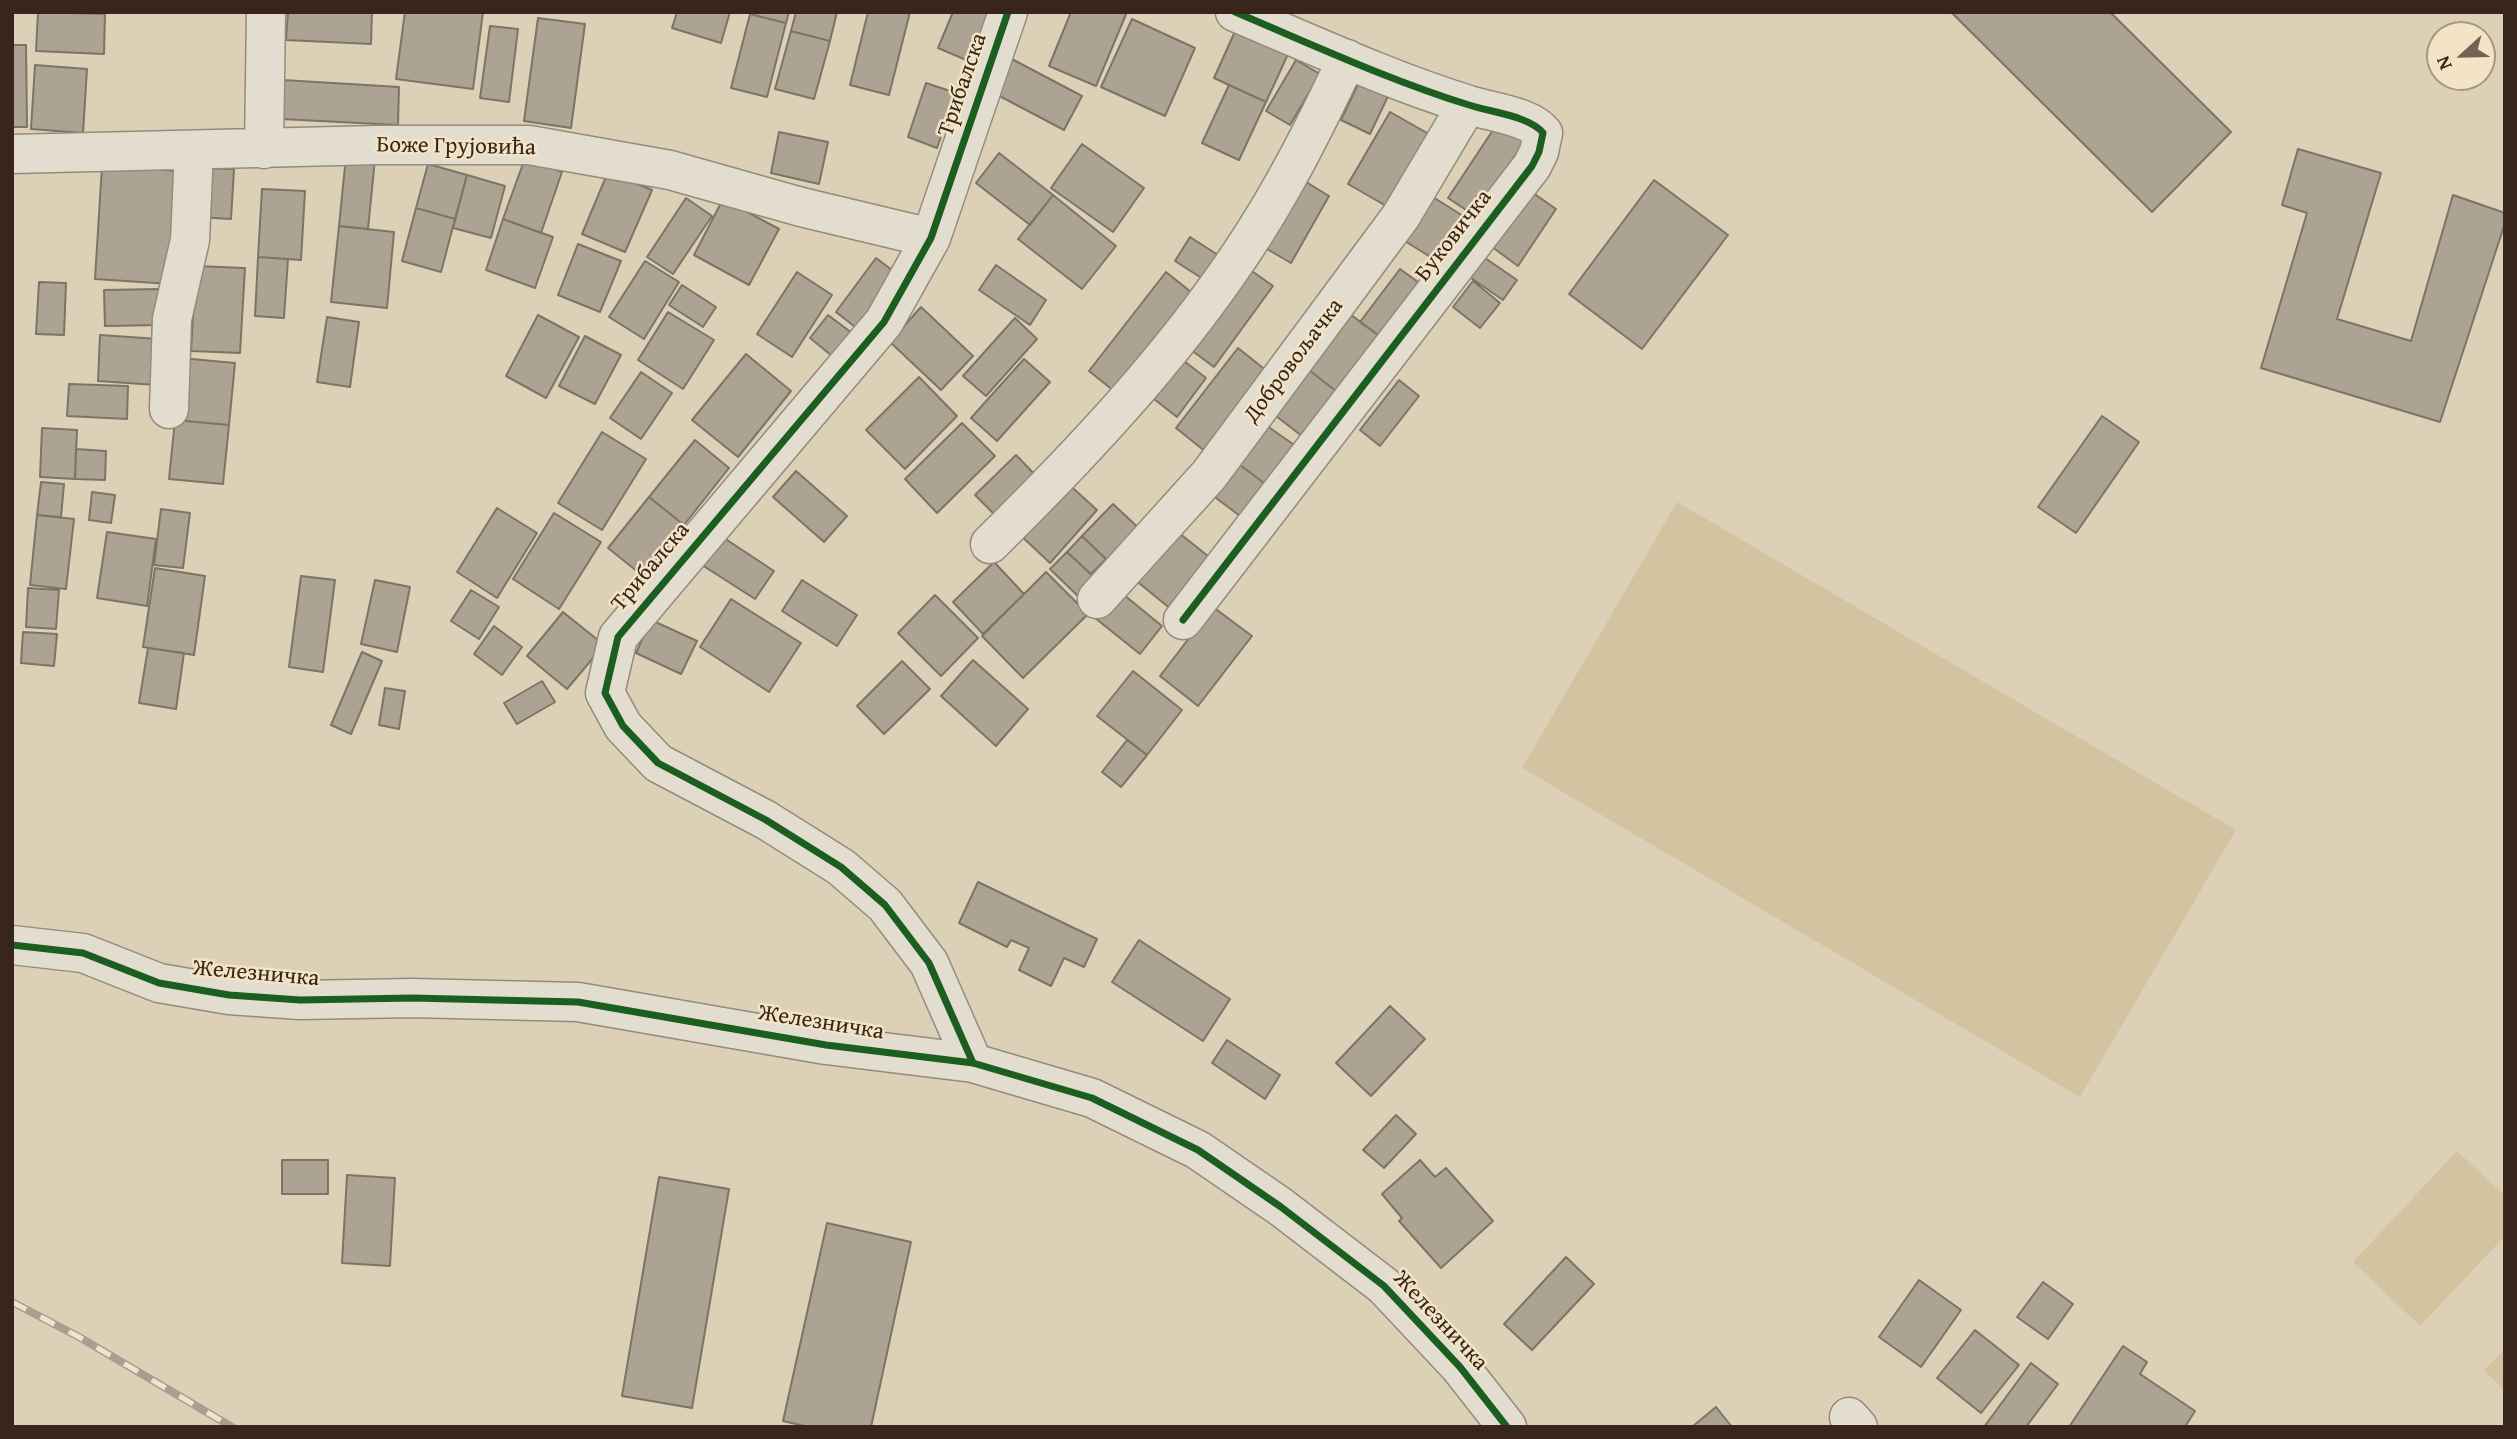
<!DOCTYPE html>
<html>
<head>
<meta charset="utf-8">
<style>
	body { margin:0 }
	#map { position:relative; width:2517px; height:1439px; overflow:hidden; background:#dcd0b6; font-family:"Gentium Book Plus",serif }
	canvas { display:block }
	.frame { position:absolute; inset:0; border:14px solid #38261c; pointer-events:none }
	.north { position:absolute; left:2426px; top:21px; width:70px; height:70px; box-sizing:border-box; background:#f3e4c5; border:2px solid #a89881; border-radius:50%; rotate:248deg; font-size:19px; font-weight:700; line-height:28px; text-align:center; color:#38261c }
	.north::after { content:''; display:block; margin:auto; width:24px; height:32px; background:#716252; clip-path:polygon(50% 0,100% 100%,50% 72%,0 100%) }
</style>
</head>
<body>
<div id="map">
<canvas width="2517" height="1439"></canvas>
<div class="frame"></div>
<div class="north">N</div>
</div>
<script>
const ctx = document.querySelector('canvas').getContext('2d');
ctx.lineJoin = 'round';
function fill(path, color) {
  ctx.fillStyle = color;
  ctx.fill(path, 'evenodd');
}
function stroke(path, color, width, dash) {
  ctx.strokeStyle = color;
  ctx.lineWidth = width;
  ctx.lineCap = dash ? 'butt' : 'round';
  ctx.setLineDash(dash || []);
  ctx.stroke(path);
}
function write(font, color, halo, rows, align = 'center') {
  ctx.font = font + ' "Gentium Book Plus",serif';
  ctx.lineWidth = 5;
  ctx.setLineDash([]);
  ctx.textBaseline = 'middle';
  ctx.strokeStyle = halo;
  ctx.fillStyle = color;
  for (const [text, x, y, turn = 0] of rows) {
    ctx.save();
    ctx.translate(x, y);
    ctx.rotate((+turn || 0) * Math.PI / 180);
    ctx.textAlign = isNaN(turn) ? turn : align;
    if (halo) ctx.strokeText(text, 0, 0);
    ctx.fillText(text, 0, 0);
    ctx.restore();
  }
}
const green = new Path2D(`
	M1677,502L2236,830L2080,1097L1522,768Z
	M2457,1151L2505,1196V1236L2420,1326L2353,1262Z
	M2505,1349V1391L2484,1370Z`);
const building = new Path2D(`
	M38,12L105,14L104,54L36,51Z
	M288,12H372L371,44L286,40Z
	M405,12H483L473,89L396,79Z
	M677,12H730L721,43L672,28Z
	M751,12H789L786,23L750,14Z
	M796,12H837L830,41L791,31Z
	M868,12H910L889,95L850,85Z
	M953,12H992L971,62L938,48Z
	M1071,12H1127L1096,86L1049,66Z
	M1951,12H2110L2231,132L2152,212Z
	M750,14L786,23L767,97L731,88Z
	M538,18L585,24L571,128L524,121Z
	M1132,19L1195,48L1165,116L1101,87Z
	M490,26L518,29L509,102L480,98Z
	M1237,27L1289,52L1266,102L1214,78Z
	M791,31L830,41L814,99L775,89Z
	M12,45H26L27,127H12Z
	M1008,57L1082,96L1064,130L990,91Z
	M1296,60L1320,74L1290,125L1266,111Z
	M35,65L87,69L83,133L31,129Z
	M1362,76L1391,90L1370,134L1341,120Z
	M283,80L399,87L398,125L281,119Z
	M926,83L956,93L937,148L908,137Z
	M1229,85L1266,102L1239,160L1202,143Z
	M1390,112L1436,138L1395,211L1348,184Z
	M1497,124L1524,142L1475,216L1448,198Z
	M779,132L828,142L819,184L771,173Z
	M1082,144L1144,188L1113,232L1051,188Z
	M2298,149L2381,173L2337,319L2411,341L2453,195L2505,213V223L2440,422L2261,368L2307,213L2282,205Z
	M999,153L1053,195L1030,225L976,183Z
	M346,156L375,159L368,229L339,226Z
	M525,158L562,172L541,233L503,219Z
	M428,164L467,175L455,219L416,208Z
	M102,166L178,171L171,284L95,279Z
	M199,168L234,169L231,219L197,217Z
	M608,172L652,190L625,252L582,234Z
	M467,175L505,186L491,238L453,228Z
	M1298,177L1329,196L1291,263L1260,245Z
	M1654,180L1728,235L1642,349L1569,294Z
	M1526,188L1556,209L1518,266L1488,244Z
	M262,189L305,191L301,260L258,257Z
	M1428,194L1468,219L1440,263L1400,238Z
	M1053,195L1116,246L1082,289L1018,239Z
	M686,198L712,216L673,274L647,257Z
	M723,199L779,229L749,285L694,255Z
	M416,208L455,219L441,272L402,261Z
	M503,219L553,237L535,288L486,270Z
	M339,226L394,232L387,308L331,302Z
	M1190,237L1229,262L1214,286L1175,261Z
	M578,244L621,261L600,312L558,295Z
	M1472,249L1517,280L1503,300L1458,269Z
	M258,257L288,259L284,318L255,316Z
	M876,258L900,276L859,330L836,312Z
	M645,261L679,282L644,339L609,317Z
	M1242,264L1273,286L1214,367L1183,344Z
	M996,265L1046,300L1030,325L979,290Z
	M196,266L245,268L240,353L191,351Z
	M1400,269L1422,285L1382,338L1360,322Z
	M797,272L832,295L792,357L757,334Z
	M1166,272L1196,296L1119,395L1089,371Z
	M1473,281L1500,303L1480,328L1453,307Z
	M39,282L66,283L64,335L36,334Z
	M682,285L716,307L703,327L669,305Z
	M161,289L162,325L105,326L104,290Z
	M921,307L973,356L941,390L890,342Z
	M1342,308L1382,338L1341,395L1301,364Z
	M668,312L714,340L683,389L638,360Z
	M538,315L579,337L546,398L506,376Z
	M828,315L856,336L837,360L810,338Z
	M327,317L359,322L350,387L317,382Z
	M1015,318L1037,339L986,396L963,376Z
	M100,335L159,339L156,385L98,381Z
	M585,336L621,355L595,404L559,386Z
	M1238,348L1268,372L1206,452L1176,428Z
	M746,354L791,391L738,457L692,420Z
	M181,358L235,363L229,425L175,420Z
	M1024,359L1050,382L997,441L971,418Z
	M1184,361L1206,378L1177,417L1154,399Z
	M1301,364L1341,395L1307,440L1267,409Z
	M641,372L672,393L641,439L610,418Z
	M919,377L957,416L905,469L866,430Z
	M1399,380L1419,396L1380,446L1360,430Z
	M69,384L128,386L127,419L67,416Z
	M2102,416L2139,442L2076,533L2038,507Z
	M175,420L229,425L223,484L169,479Z
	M1260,421L1297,447L1268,486L1232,459Z
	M962,423L995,456L937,513L905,479Z
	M42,428L77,430L75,479L40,477Z
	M602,432L646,459L602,530L558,503Z
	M695,440L729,468L684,525L649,497Z
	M76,449L106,451L105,480L75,479Z
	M1016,455L1041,481L1000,520L975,495Z
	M1232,459L1268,486L1244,519L1208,492Z
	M796,471L847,516L824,542L773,497Z
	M1064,480L1097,510L1050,563L1017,532Z
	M41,482L64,484L61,517L37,515Z
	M92,492L115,495L111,523L89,520Z
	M649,497L684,525L643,576L608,548Z
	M1113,504L1144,533L1113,566L1082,536Z
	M497,508L537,533L497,598L457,572Z
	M161,509L190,513L183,568L154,565Z
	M554,513L601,542L559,609L513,579Z
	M37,515L74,519L66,589L30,585Z
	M1174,529L1213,560L1172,610L1134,579Z
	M107,532L156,539L147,606L97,598Z
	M721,536L774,571L755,599L702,565Z
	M1082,536L1106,559L1091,574L1067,552Z
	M1067,552L1099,582L1082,600L1050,569Z
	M994,562L1024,594L983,634L953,602Z
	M155,568L205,576L194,655L143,647Z
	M1046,572L1088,614L1023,678L982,636Z
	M301,576L335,580L323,672L289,667Z
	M375,580L410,587L397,652L361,644Z
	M802,580L857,615L837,646L782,611Z
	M28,588L59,590L56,629L26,627Z
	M471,590L499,607L479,639L451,621Z
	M1118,590L1162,626L1140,654L1095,618Z
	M935,595L978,638L941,676L898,633Z
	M731,599L801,643L769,692L700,647Z
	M1213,607L1252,636L1198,706L1160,676Z
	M563,612L604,645L567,689L527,656Z
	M651,620L697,641L681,674L636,653Z
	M494,626L522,647L502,675L474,654Z
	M23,632L57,634L54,666L21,663Z
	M148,648L184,653L176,709L139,703Z
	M362,652L382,661L351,734L331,725Z
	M973,660L1028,709L996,746L941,696Z
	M902,661L930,689L884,734L857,706Z
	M1133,671L1182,710L1147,755L1097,716Z
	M542,681L555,702L517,724L504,703Z
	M385,688L405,691L399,729L379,725Z
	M1127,740L1147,755L1121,787L1102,772Z
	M978,882L1097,939L1084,967L1064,958L1051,986L1019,970L1029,948L1011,940L1007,947L959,923Z
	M1139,940L1230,999L1203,1041L1112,982Z
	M1390,1006L1425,1039L1371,1096L1336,1063Z
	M1227,1040L1280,1075L1265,1099L1212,1063Z
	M1396,1115L1416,1134L1384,1168L1363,1150Z
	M282,1160H328V1194H282Z
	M1420,1160L1435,1177L1446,1168L1493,1221L1441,1268L1399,1221L1402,1218L1382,1194Z
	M347,1175L395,1178L390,1266L342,1263Z
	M659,1177L729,1189L692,1408L622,1396Z
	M827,1223L911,1242L871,1427H809L783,1421Z
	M1566,1257L1594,1284L1532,1350L1504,1324Z
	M1919,1280L1961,1310L1921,1367L1879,1337Z
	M2043,1282L2073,1304L2048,1339L2017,1317Z
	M1975,1330L2019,1365L1981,1413L1937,1378Z
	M2123,1346L2147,1362L2140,1374L2195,1411L2185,1427H2069Z
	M2031,1363L2058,1384L2026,1427H1984Z
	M1716,1407L1732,1427H1692Z`);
const minor = new Path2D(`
	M264,149L266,12
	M12,154L378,145H529L670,170L801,207L931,238
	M169,409L172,319L190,240L194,151
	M990,544C1081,454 1169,361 1240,255C1282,193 1315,127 1347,59
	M1097,599L1209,475L1401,216L1467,105
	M1183,620L1532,166L1539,152L1543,133C1530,116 1490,112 1469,105C1391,81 1311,44 1235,12
	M12,945L83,953L159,983L229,995L300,1000L412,998L578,1002L826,1045L973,1063L1092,1098L1198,1150L1281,1207L1384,1286L1460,1367L1507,1427
	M973,1063L929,963L885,905L841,867L766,820L658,763L623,726L605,693L618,637L884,322L931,238L1008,12
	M1849,1417L1858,1427`);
const rail = new Path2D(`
	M12,1302L79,1337L232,1427`);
const cycleway = new Path2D(`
	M1183,620L1532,166L1539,152L1543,133C1530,116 1490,112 1469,105C1391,81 1311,44 1235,12
	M12,945L83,953L159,983L229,995L300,1000L412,998L578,1002L826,1045L973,1063L1092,1098L1198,1150L1281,1207L1384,1286L1460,1367L1507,1427
	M973,1063L929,963L885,905L841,867L766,820L658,763L623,726L605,693L618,637L884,322L931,238L1008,12`);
const streetNames = [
	["Трибалска",963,85,-71],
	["Боже Грујовића",456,147,1],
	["Буковичка",1454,236,-52],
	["Добровољачка",1294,361,-53],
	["Трибалска",651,567,-50],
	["Железничка",256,974,5],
	["Железничка",821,1023,9],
	["Железничка",1440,1321,47]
];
fill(green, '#d4c3a1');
fill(building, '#ada392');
stroke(building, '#7d7466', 2);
stroke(minor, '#938b7b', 41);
stroke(minor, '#e3ddd0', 38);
stroke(rail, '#a59f94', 8);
stroke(rail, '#f3e4c5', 5, [16]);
stroke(cycleway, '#1b5e20', 7);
write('23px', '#38261c', '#f3e4c5', streetNames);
</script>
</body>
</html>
